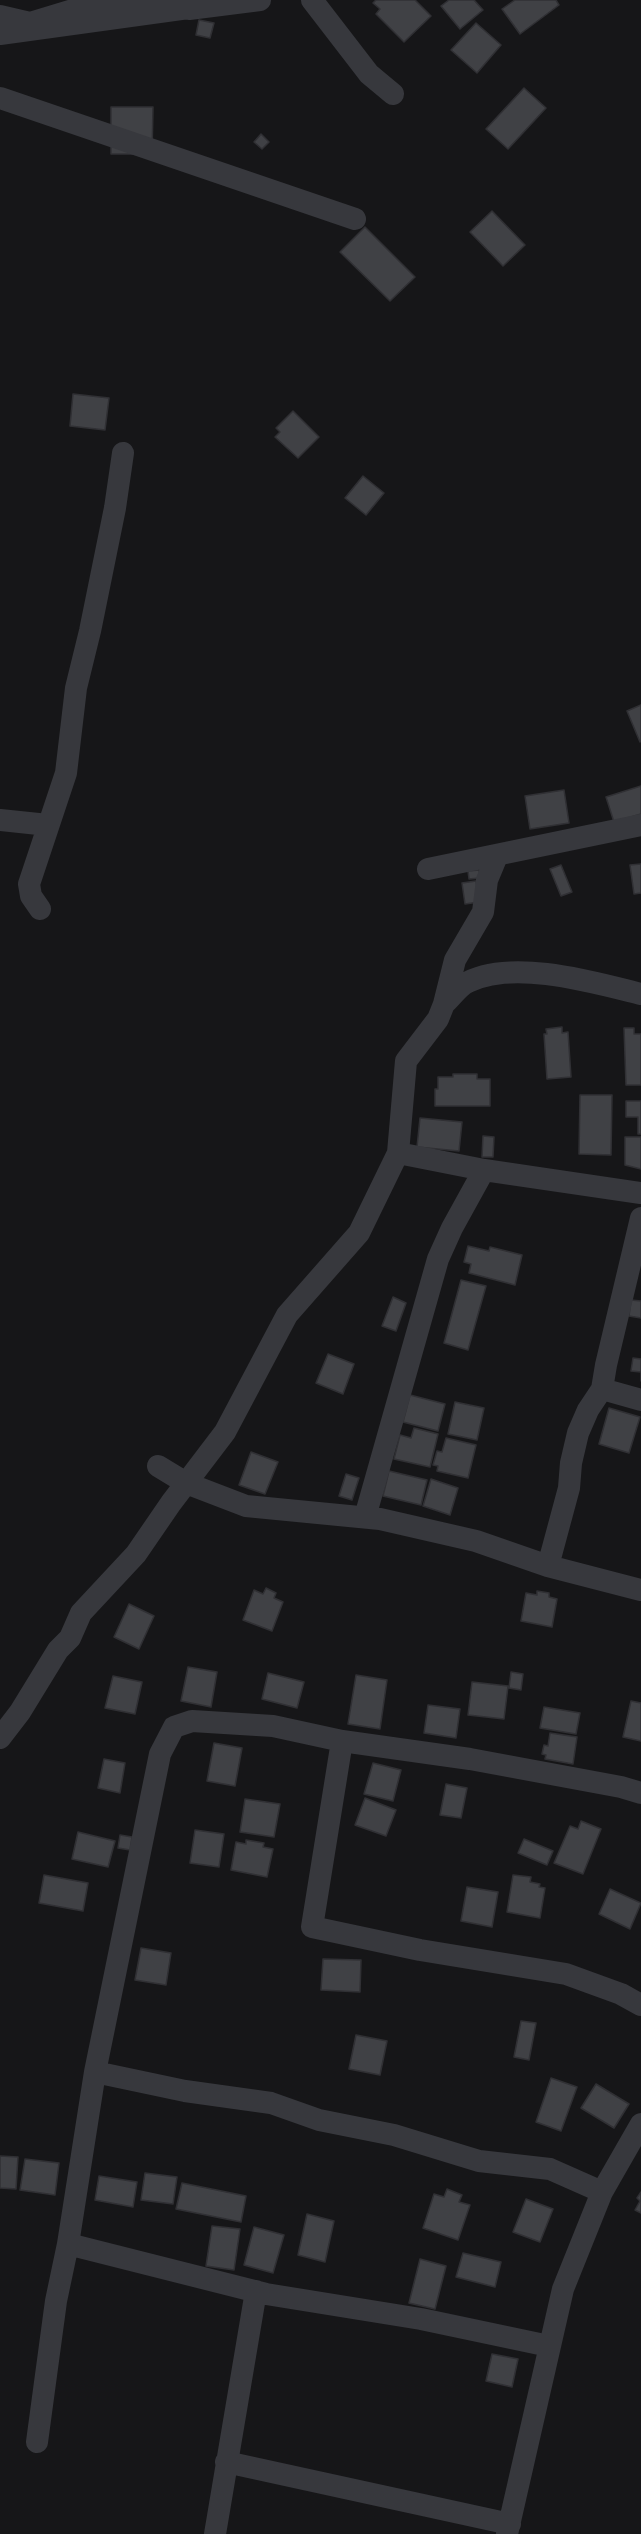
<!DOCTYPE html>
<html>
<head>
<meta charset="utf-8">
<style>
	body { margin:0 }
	canvas { display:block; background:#161618 }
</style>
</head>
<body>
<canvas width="641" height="2534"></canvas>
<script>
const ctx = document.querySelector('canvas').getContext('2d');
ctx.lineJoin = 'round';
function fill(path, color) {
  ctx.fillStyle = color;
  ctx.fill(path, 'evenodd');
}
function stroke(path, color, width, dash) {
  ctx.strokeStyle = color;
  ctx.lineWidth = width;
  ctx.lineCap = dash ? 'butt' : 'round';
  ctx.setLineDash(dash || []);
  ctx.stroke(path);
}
const building = new Path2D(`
	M376,0H415L431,16L404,42L376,14L380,9L373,3Z
	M449,0H474L483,10L460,29L441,6Z
	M515,0H556L559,5L520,34L502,9Z
	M199,20L214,23L210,38L196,35Z
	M476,23L501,45L477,73L451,50Z
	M524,88L546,108L508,149L486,129Z
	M111,107H153L152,154H111Z
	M261,134L269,142L262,149L254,142Z
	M492,211L525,245L503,266L470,232Z
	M365,227L415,277L390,301L340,252Z
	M73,394L109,398L105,430L70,426Z
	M293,411L319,437L298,458L275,437L280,432L276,428Z
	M363,476L384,493L366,515L345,498Z
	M641,705V741L640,742L627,711Z
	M641,786V814L614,822L606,797Z
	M564,790L569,823L530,829L525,796Z
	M641,864V893L634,894L630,865Z
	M561,865L572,892L561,896L550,869Z
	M479,870L480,878L469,879L468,871Z
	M476,881L479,902L465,904L462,883Z
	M562,1027V1033L568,1032L571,1077L547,1079L544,1034H547L546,1029Z
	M624,1028H634V1034H641V1085H626Z
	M453,1074H477V1079H490V1106H435V1089H438V1077H453Z
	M580,1095H612L611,1155L579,1154Z
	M626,1101H641V1134H638V1117H626Z
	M420,1118L462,1122L459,1151L417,1147Z
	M483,1136L494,1137L493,1157H482Z
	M625,1137H641V1169L625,1165Z
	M468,1246L489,1251L490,1247L522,1255L515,1285L469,1273L471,1264L464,1262Z
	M461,1280L486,1286L468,1350L444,1343Z
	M393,1297L406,1303L396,1331L382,1326Z
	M631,1300L641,1301V1318L629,1316Z
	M328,1354L354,1364L343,1394L316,1383Z
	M633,1358L641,1359V1381V1372L631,1371Z
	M410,1395L445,1404L438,1431L403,1422Z
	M455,1402L484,1408L477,1440L448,1434Z
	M609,1408L640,1417L629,1453L599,1444Z
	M414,1428L438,1434L430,1467L394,1459L400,1435L411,1438Z
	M446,1438L476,1445L468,1478L437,1471L438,1466L433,1465L437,1451L442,1452Z
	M251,1452L278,1462L265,1494L239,1485Z
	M389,1471L427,1480L421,1505L383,1496Z
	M346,1474L359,1478L352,1500L339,1496Z
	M431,1479L458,1488L450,1515L423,1506Z
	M266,1588L276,1593L274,1598L283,1602L272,1631L243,1620L254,1590L263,1594Z
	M537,1591L549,1593V1597L557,1599L552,1627L521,1621L526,1593L537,1595Z
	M129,1604L154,1616L139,1649L114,1637Z
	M188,1667L217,1672L211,1707L181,1701Z
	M511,1672L523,1674L521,1690L509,1688Z
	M268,1673L304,1682L297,1708L262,1699Z
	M356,1675L387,1680L380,1729L348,1724Z
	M113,1676L142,1682L135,1714L105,1708Z
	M472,1682L508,1686L504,1719L468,1715Z
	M631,1701L641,1703V1741L623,1737Z
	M428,1705L460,1709L456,1738L424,1733Z
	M544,1707L580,1713L576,1734L540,1728Z
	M550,1733L577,1737L573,1764L545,1759L546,1755L542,1754L544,1745L548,1746Z
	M214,1743L242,1748L235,1786L207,1781Z
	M104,1759L125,1763L120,1793L98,1788Z
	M373,1763L401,1770L393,1801L364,1794Z
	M446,1784L467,1788L461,1818L440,1815Z
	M365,1798L396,1810L386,1836L355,1825Z
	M245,1799L280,1804L274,1837L240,1832Z
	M581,1821L601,1829L583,1874L554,1863L570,1826L578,1829Z
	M195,1830L224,1834L219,1867L190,1863Z
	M78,1832L115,1841L108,1867L72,1859Z
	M120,1835L132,1837L130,1850L118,1848Z
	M524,1839L553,1851L547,1865L518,1853Z
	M246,1840L264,1843L263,1847L273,1849L267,1877L231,1870L236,1842L246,1844Z
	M44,1875L88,1883L83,1911L39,1903Z
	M513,1875L531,1877L530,1882L540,1884L539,1887L545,1888L540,1918L507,1912Z
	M467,1887L498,1892L492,1927L461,1921Z
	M610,1889L641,1903L630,1929L599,1914Z
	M141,1948L171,1953L166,1985L135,1980Z
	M323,1959L361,1960L360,1992L321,1990Z
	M521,2021L536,2023L529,2060L514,2057Z
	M356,2035L387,2041L380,2075L349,2069Z
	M551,2078L577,2087L561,2131L536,2122Z
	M596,2084L629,2104L614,2128L581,2108Z
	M0,2156L18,2157L16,2189L0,2188Z
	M25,2159L59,2163L55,2195L20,2190Z
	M145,2173L177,2177L173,2204L141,2200Z
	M99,2176L137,2182L133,2207L95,2200Z
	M182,2183L246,2196L241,2222L176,2209Z
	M447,2189L462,2195L459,2202L470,2205L458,2240L423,2228L434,2194L444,2197Z
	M641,2192V2213L635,2210L640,2201L637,2198Z
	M526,2199L553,2209L540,2242L513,2232Z
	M307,2214L334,2221L325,2262L298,2255Z
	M212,2226L240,2229L234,2270L206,2266Z
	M254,2227L284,2235L273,2273L244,2265Z
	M463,2253L501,2262L495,2287L456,2277Z
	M420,2259L446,2266L435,2309L409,2303Z
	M492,2354L518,2359L512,2387L486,2381Z`);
const minor = new Path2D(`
	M312,0L369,74L393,94
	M189,9L260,0
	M0,16L30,23L96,3L203,6L0,34
	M0,98L355,219
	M0,820L48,825
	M428,869L641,825
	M40,909L31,896L29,884L66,773L76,688L90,631L115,508L123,453
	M444,1004C451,998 459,986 468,982C513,959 593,982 641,994
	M398,1153L484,1170L641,1193
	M602,1389L641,1400
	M158,1466L186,1483L246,1506L380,1519L476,1541L548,1566L641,1590
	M365,1517L438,1259L452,1228L484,1170
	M548,1566L569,1488L571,1463L578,1433L588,1410L602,1389L606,1365L641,1218
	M0,1738L20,1712L58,1650L70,1638L81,1613L136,1554L171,1503L225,1432L287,1315L359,1233L398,1153L406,1061L438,1019L444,1004L455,960L483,912L487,880L497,856
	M342,1741L312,1927L420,1950L566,1974L621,1994L641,2005
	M95,2072L185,2091L271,2103L319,2120L394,2135L479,2161L550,2169L602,2192
	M68,2244L266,2294L421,2319L549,2346
	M37,2442L56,2301L68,2244L95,2072L160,1754L174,1727L192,1721L273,1726L342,1741L470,1759L621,1787L641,1793
	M226,2462L510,2524
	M215,2534L256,2291
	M507,2534L563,2289L602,2192L641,2124`);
fill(building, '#404145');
stroke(building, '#303034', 1.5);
stroke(minor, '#37383d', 22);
</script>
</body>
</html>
